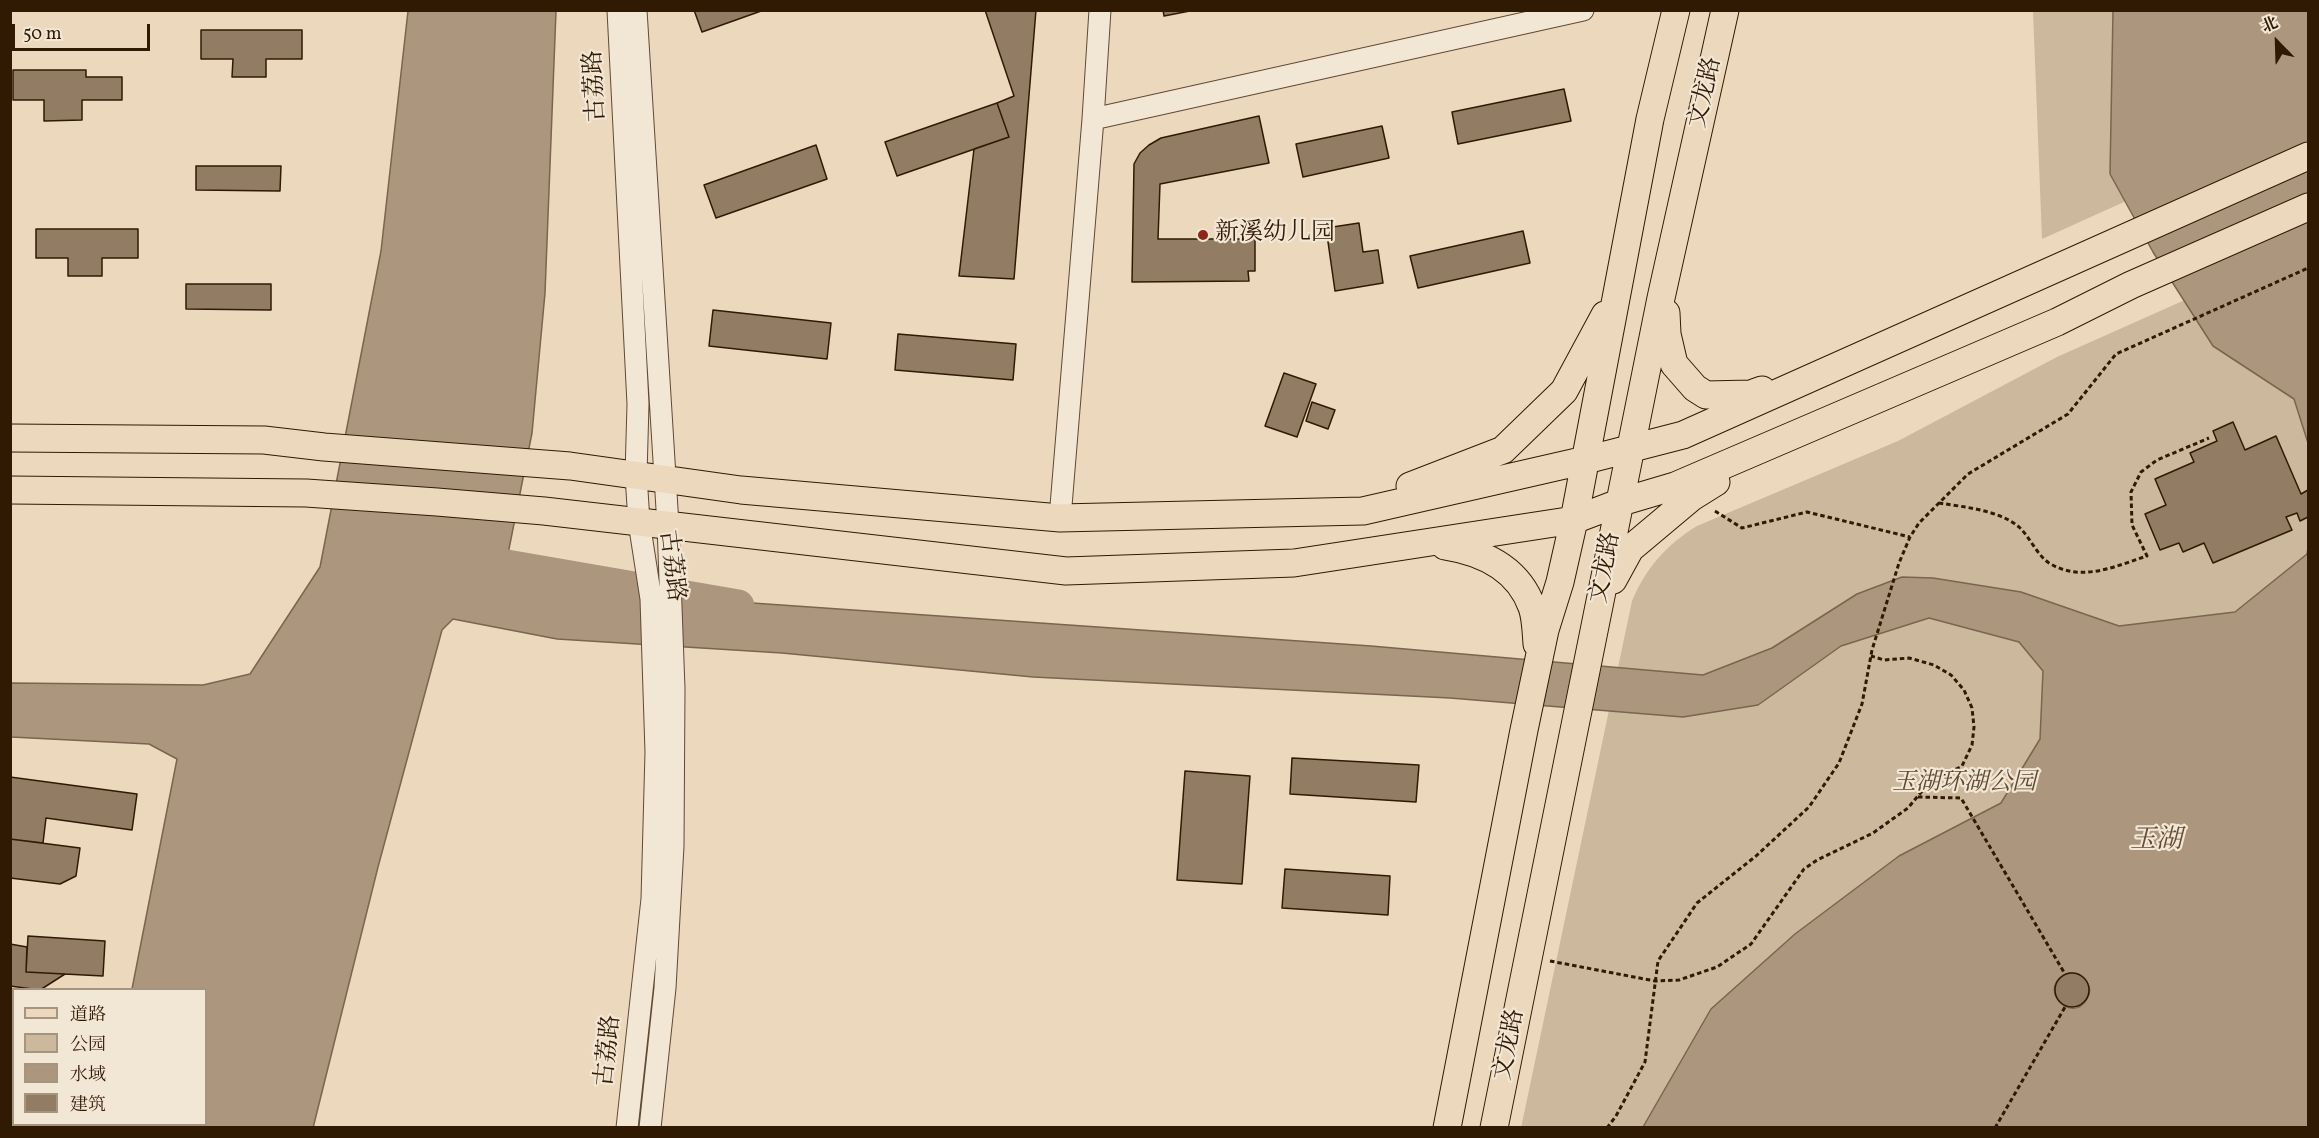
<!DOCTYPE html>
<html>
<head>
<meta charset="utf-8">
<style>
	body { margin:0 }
	#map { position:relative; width:2319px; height:1138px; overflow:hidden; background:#ebd8bd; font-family:Vollkorn,"Noto Serif SC",serif }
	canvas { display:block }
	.frame { position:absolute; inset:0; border:12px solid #311a03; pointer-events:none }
	.legend { position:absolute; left:12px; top:988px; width:195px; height:138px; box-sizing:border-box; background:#f2e6d4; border:2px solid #a59480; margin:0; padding:8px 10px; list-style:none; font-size:18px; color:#311a03 }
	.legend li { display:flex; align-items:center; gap:12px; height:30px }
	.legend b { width:30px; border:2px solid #a59480 }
	.north { position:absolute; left:2247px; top:12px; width:60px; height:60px; -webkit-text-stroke:4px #f2e6d4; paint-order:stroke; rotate:337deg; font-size:16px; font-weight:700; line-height:24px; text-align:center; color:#311a03 }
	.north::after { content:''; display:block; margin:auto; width:21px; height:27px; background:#311a03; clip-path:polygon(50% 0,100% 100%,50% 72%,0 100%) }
	.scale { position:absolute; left:12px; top:24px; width:138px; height:27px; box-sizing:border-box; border:3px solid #311a03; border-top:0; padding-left:8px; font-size:18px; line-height:21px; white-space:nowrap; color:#311a03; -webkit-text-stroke:4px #f2e6d4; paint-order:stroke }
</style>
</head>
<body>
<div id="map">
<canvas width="2319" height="1138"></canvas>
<div class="frame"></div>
<ul class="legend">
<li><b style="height:8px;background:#ebd8bd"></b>道路</li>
<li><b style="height:16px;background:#cbb89d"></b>公园</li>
<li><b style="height:16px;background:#ac977e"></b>水域</li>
<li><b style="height:16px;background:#927d64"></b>建筑</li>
</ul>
<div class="north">北</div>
<div class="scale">50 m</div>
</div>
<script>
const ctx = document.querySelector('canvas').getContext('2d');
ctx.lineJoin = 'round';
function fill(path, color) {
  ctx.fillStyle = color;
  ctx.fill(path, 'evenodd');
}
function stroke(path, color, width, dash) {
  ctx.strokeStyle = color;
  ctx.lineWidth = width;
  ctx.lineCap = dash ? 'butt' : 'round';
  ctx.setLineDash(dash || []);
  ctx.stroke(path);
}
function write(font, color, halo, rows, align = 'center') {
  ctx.font = font + ' Vollkorn,"Noto Serif SC",serif';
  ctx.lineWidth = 4.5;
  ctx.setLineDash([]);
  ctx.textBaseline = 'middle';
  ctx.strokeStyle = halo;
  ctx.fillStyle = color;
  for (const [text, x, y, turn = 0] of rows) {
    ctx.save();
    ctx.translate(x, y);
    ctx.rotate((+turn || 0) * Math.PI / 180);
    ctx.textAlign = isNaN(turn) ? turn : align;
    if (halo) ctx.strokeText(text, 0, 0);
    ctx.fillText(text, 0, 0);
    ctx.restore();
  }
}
const green = new Path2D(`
	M2033,11H2308V119L2042,239Z
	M2308,245V1127L1521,1128L1632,601C1646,568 1666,545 1697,526L1898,441L2057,357Z`);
const water = new Path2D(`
	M408,11H556L545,293L532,433L506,564L551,589L1371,646L1703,675L1772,648L1857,594L1902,577L1933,578L2021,592L2119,626L2235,612L2307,554L2308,548V1127H1643L1711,1009L1795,934L1899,856L2001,803L2040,739L2043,671L2019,642L1929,618L1841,646L1758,705L1683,717L1450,698L1033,677L782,653L557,639L453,619L442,630L378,867L313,1128L105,1127V1124H206V990L132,989L177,759L149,744L11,737L10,683L203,685L250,674L320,567L381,251ZM2070,973C2083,974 2095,985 2087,999C2071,1027 2033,984 2070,973Z
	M2113,11H2308V443L2294,399L2213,346L2153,252L2110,174Z`);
const river = new Path2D(`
	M466,559L738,606`);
const building = new Path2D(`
	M694,10H764L702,32Z
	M985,10H1036L1014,279L959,276L974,149L1009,137L997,103L1014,96Z
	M1163,10H1195L1164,16Z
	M201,30H302V59H266V77H232L233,59H201Z
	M13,70H86V77H122V100H82V120L44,121V100H13Z
	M1564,89L1571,121L1458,144L1452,112Z
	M997,103L1009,137L897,176L885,142Z
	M1259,116L1269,163L1160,184L1158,239H1255V271H1248L1249,281L1132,282L1134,164L1140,153L1149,145L1161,138Z
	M1382,126L1389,158L1303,177L1296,144Z
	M816,145L827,179L716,218L704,185Z
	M196,166H281L280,191L196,190Z
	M1359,223L1363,252L1378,250L1383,283L1335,291L1326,228Z
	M36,229H138V258H102V276H68V258H36Z
	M1523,231L1530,263L1418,288L1410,256Z
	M186,284H271V310L186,309Z
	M713,310L831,323L827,359L709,346Z
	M898,334L1016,344L1013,380L895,370Z
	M1284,373L1316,384L1297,437L1265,426Z
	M1312,402L1335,410L1328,429L1306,421Z
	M2233,422L2245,450L2276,436L2301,494L2308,490V517L2300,521L2297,513L2286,517L2292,530L2213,563L2204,543L2183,552L2179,543L2160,550L2145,514L2166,505L2155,479L2194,462L2190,453L2217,441L2213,431Z
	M1292,758L1419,765L1416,802L1290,794Z
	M1185,771L1250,776L1242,884L1177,880Z
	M10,777L137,794L132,830L46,818L43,843L10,839Z
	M10,839L80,848L76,876L60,884L10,878Z
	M1285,869L1390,876L1388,915L1282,908Z
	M28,936L105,941L103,976L26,972Z
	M10,944L27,947L26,972L65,974L40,990L10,986Z
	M2055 990a17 17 0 1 1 34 0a17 17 0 1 1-34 0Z
	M10,1095L14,1096V1124H61V1128H10Z`);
const path = new Path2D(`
	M1939,503C1964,507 1999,510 2019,527C2030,537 2036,554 2049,563C2081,583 2116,566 2147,556L2132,525L2131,492L2141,472L2157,460L2209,438
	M1715,511L1742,528L1807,512L1910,537
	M1918,797L1961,798L2065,974
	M1550,961L1655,981L1679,980L1717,967L1751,944L1804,869L1817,860L1873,833L1908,808L1927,785L1962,766L1972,745L1974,727L1972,708L1964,690L1951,675L1934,665L1909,658L1884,660L1871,656
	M1607,1128L1616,1116L1645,1062L1658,961L1697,903L1756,856L1809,807L1839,763L1862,704L1872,650L1899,563L1910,537L1919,523L1968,474L2068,414L2116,354L2308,268
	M1995,1128L2065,1007`);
const minor = new Path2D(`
	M618,10L638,404L636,475L639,522L651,599L656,752L652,899L627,1128
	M636,10L668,525L674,689L673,846L665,988L650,1128
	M1093,119L1100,10
	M1060,518L1093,119L1583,10`);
const major = new Path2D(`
	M1666,313L1667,334L1674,364L1695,388L1706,395L1751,394L1762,390
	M10,438L264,440L324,447L570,466L741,490L1060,518L1363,511L1586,460L1683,435L2308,156
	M1410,486L1503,450L1564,391L1605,315
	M10,490L306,493L437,502L544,511L1066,571L1294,563L1574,520L1621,502L1675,486L2057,322L2131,285L2308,207
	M1445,546C1483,552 1518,568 1532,607C1536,618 1536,632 1537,644
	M1613,580L1630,549L1692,497L1716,482
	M1447,1128L1524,730L1545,630L1560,582L1574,520L1650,119L1676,10
	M1494,1128L1661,298L1725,10`);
const markers = [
	[1203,235,6,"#8f2418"]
];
const streetNames = [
	["古荔路",597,86,-93],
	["文龙路",1707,93,-77],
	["古荔路",670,566,83],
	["文龙路",1607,568,-79],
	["文龙路",1511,1045,-79],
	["古荔路",610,1051,-84]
];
const poiNames = [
	["新溪幼儿园",1215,235]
];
const parkNames = [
	["玉湖环湖公园",1964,785]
];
const waterNames = [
	["玉湖",2156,842]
];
fill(green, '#cbb89d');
fill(water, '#ac977e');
stroke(water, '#7b654d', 1.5);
stroke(river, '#ac977e', 33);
fill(building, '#927d64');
stroke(building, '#311a03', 1.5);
stroke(minor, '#604a32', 23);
stroke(major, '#311a03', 29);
stroke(path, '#311a03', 3, [4.5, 3]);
stroke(minor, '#f2e6d4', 21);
stroke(major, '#ebd8bd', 27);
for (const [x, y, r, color] of markers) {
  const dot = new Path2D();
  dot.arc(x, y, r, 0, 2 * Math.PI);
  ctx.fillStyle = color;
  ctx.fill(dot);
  stroke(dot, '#f2e6d4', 2);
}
write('24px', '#311a03', '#f2e6d4', streetNames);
write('24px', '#311a03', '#f2e6d4', poiNames, 'left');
write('italic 24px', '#5f4931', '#f2e6d4', parkNames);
write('italic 26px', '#624c34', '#f2e6d4', waterNames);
</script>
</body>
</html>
